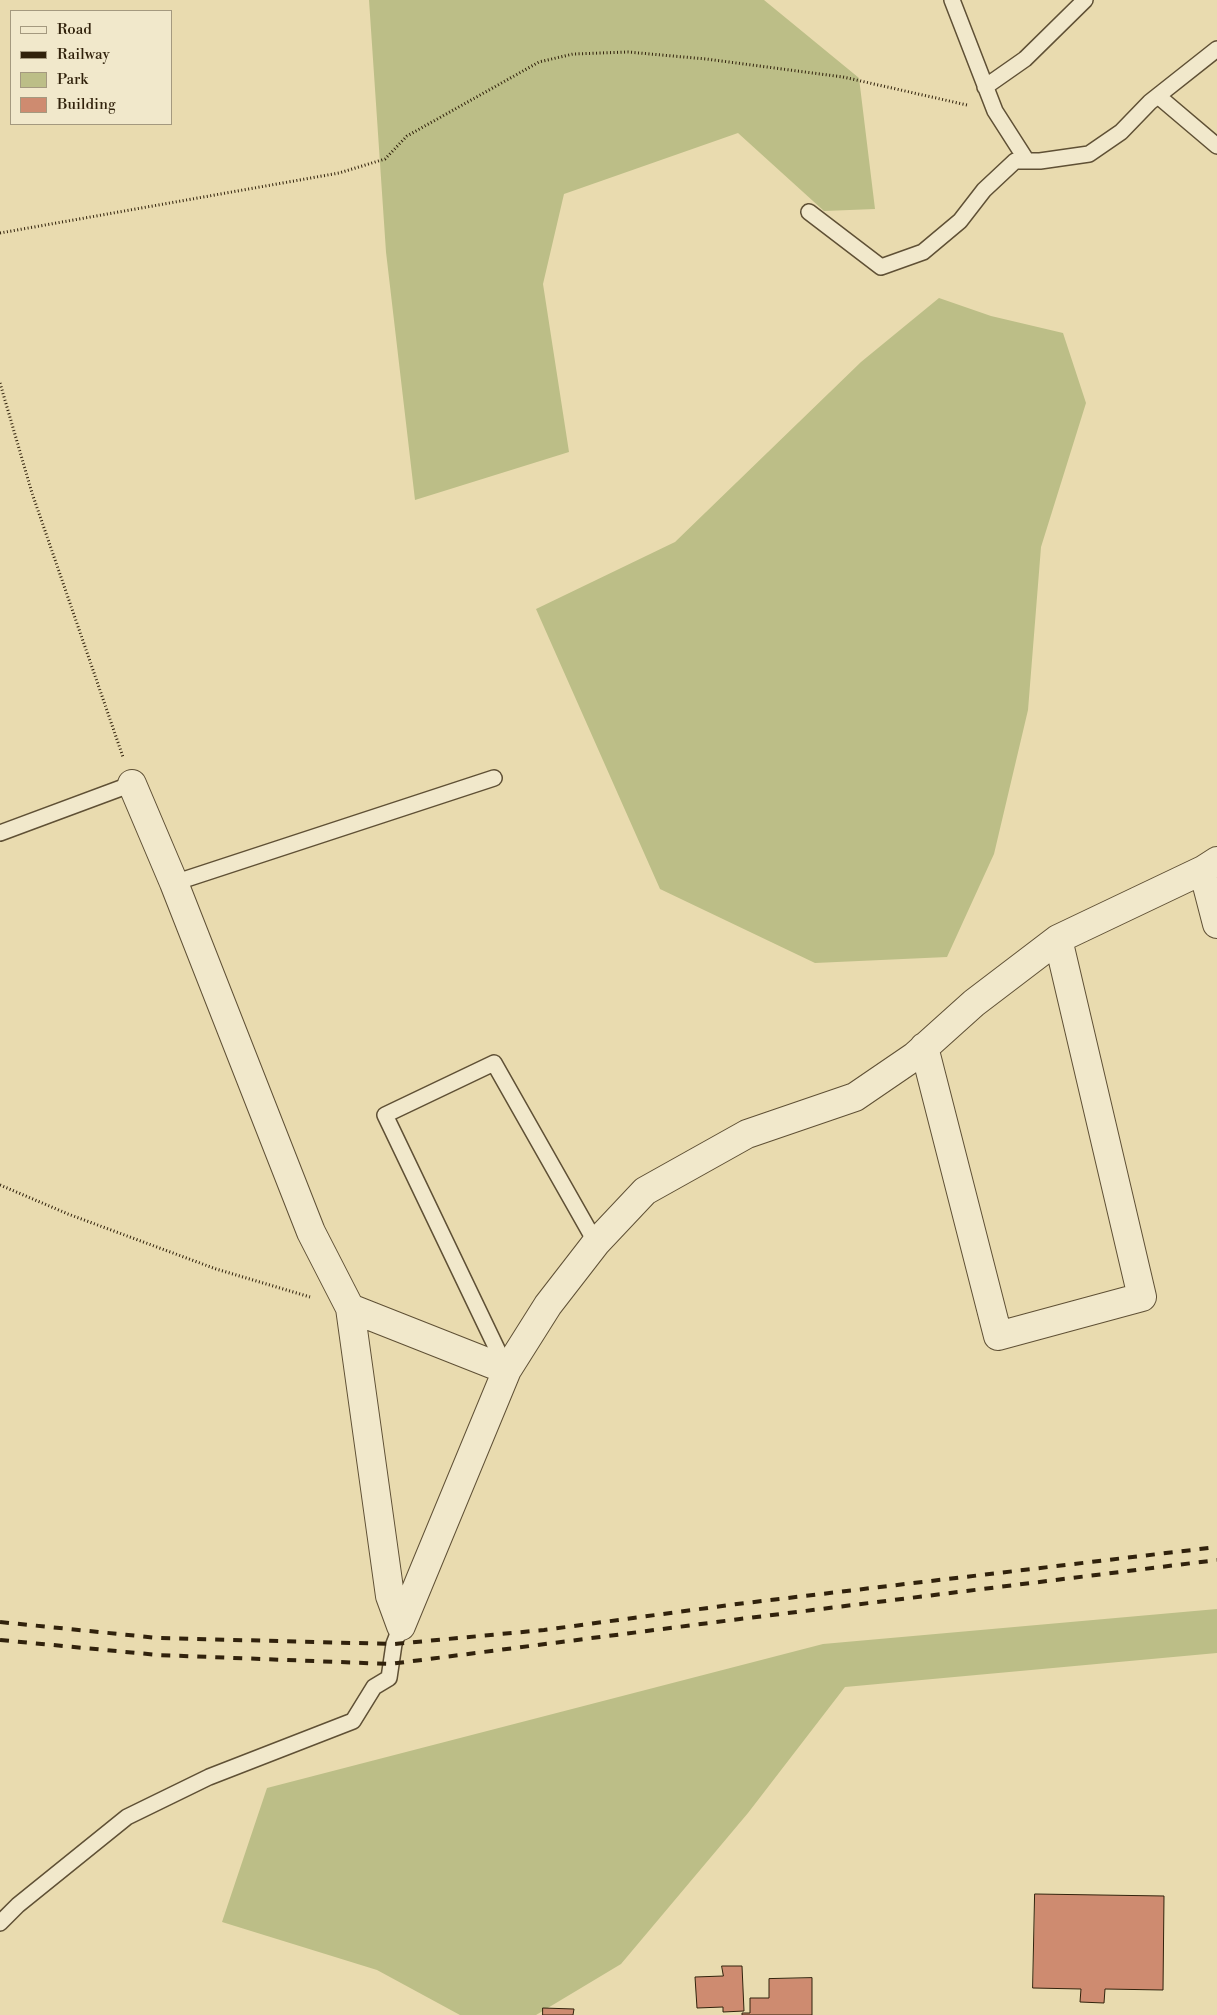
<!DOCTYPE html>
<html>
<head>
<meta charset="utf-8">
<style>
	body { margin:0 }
	#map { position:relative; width:1217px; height:2015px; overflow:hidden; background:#e9dbaf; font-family:"Libre Bodoni",serif }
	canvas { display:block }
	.legend { position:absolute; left:10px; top:10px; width:162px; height:115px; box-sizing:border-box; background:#f1e8cb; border:1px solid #a4997f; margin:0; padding:6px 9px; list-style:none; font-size:15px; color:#31220c }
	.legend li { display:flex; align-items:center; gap:10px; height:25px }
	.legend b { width:25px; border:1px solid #a4997f }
</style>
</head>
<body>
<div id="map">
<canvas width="1217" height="2015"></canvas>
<ul class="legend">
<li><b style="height:6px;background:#f1e8cb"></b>Road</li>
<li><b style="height:6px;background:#31220c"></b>Railway</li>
<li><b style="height:14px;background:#bcbe87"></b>Park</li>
<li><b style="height:14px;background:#ce8b70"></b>Building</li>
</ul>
</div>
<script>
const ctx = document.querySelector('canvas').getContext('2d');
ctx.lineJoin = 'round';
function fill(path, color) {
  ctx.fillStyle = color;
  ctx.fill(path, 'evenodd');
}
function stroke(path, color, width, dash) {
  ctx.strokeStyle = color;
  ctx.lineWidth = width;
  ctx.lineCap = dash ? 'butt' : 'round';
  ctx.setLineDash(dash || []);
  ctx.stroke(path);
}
const green = new Path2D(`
	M369,0H764L859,78L875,209L824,211L738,133L564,194L543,284L569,452L415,500L386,252Z
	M939,298L991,316L1063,333L1086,403L1041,547L1028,710L994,854L947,957L815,963L660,889L536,609L675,542L861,362Z
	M1217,1609V1653L845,1687L748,1813L621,1964L536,2015H460L377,1970L222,1922L267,1788L823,1644Z`);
const building = new Path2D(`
	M1035,1894L1164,1896L1163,1990L1105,1989L1104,2003L1080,2002L1081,1989L1033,1988Z
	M722,1966H742L744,2011L723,2012V2007L697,2008L695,1977L723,1976Z
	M812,1978V2015H742V2013H750V1998H769V1979Z
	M543,2008L574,2009L573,2015H543Z`);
const path = new Path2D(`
	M0,233L339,173L385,159L407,136L539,62L573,54L628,52L706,59L843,77L967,105
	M0,383L32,493L123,757
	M0,1185L68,1214L216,1269L310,1297`);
const service = new Path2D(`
	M952,0L995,111L1027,161
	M985,87L1025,59L1085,0
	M1158,96L1217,146
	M809,212L881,267L923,252L960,221L984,190L1015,161H1040L1089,154L1121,132L1150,102L1217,49
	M0,833L132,784
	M174,883L494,778
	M507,1370L385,1115L494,1063L596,1243
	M0,1923L18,1905L127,1817L209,1777L353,1721L374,1687L389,1678L394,1644L401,1626`);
const minor = new Path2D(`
	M132,784L174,883L311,1232L350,1308L390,1596L401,1626
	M1203,870L1217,924
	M924,1047L998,1336L1142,1297L1058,939
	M350,1308L507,1370
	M401,1626L507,1370L548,1305L596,1243L645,1191L747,1134L855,1097L915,1056L974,1003L1058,939L1203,870L1217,861`);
const rail = new Path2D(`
	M0,1622L158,1638L394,1644L544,1630L737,1604L1217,1547
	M0,1640L158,1655L390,1664L740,1619L1217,1560`);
fill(green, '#bcbe87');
fill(building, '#ce8b70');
stroke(building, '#31220c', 1);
stroke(service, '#5f5035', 18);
stroke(minor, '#5f5035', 30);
stroke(path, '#31220c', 3, [1, 2.5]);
stroke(service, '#f1e8cb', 15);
stroke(minor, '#f1e8cb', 28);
stroke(rail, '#31220c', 4, [9, 9]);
</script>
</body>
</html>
